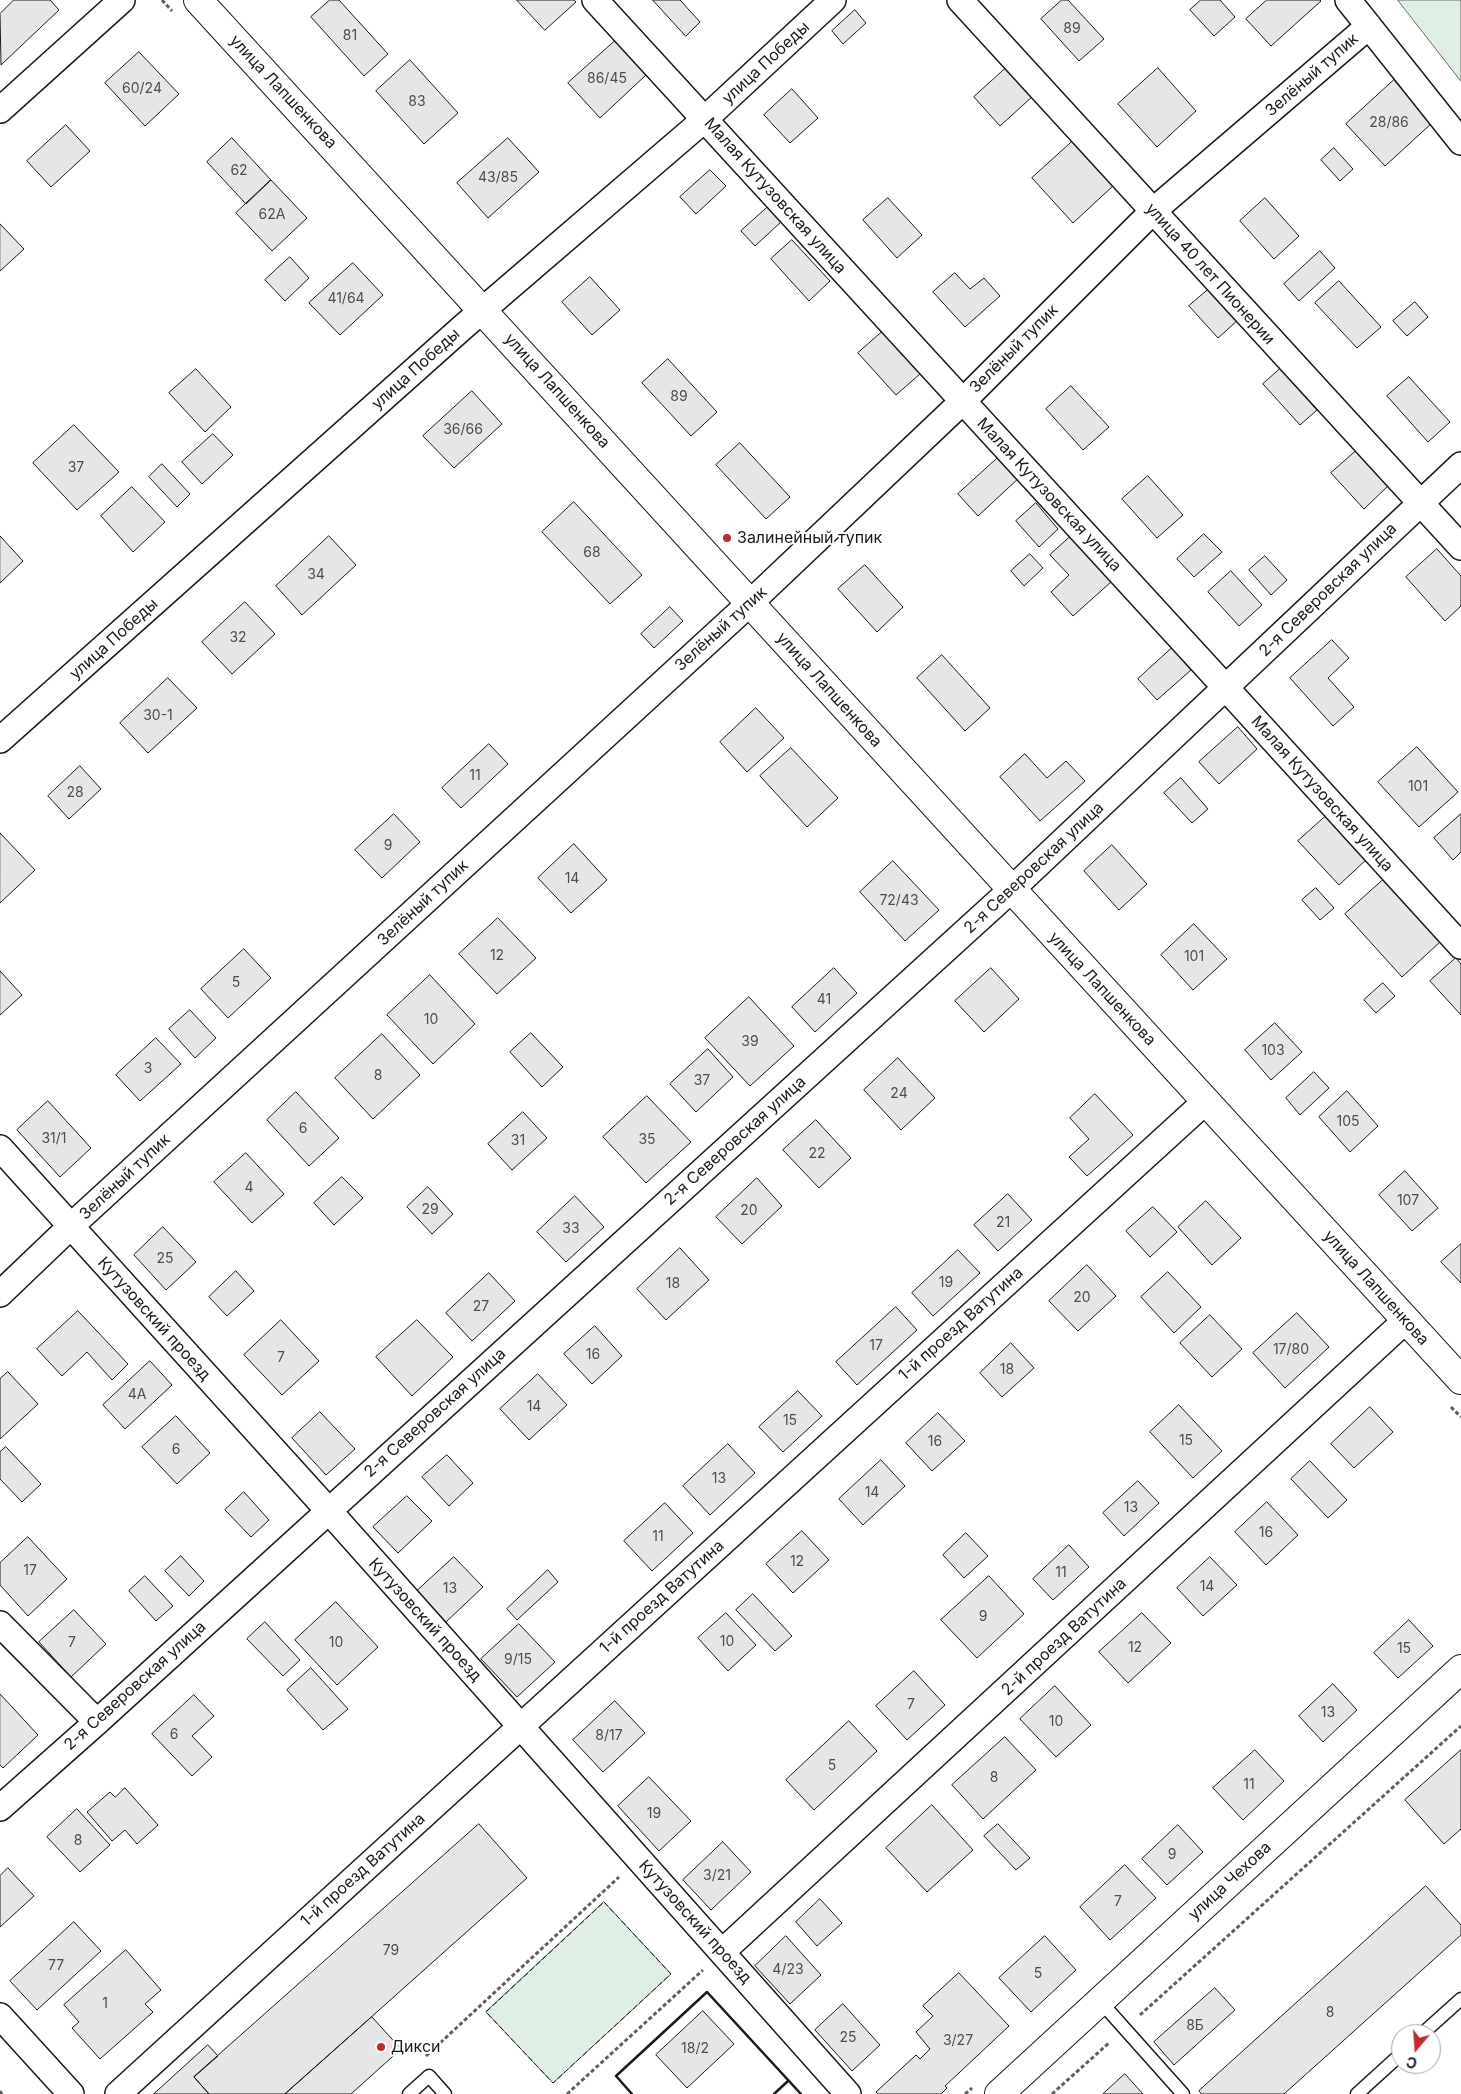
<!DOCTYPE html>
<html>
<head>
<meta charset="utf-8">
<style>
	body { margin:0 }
	#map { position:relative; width:1461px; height:2094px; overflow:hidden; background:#fff; font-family:Inter,sans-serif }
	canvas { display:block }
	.north { position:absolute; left:1391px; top:2024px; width:50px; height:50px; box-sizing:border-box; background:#fff; border:1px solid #a3a3a3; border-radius:50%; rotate:198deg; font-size:14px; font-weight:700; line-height:20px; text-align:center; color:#1a1a1a }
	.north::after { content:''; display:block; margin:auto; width:18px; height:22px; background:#c62828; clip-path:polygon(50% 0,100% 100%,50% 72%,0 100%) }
</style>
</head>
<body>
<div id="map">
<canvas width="1461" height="2094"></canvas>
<div class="north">С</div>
</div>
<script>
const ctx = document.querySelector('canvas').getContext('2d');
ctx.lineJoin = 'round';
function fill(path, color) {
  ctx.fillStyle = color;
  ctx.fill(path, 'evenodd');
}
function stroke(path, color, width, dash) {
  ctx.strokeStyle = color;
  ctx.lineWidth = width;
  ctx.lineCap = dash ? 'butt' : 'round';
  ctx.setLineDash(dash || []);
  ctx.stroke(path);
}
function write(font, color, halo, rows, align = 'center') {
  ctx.font = font + ' Inter,sans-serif';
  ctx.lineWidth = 4;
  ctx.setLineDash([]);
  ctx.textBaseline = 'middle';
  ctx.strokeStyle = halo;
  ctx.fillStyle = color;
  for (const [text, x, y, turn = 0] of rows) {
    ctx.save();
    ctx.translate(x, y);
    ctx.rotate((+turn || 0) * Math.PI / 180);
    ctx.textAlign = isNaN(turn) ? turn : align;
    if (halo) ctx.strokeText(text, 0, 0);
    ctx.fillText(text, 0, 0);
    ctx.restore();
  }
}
const green = new Path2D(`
	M1398,0H1461V81Z
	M604,1902L671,1974L553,2083L486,2012Z`);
const building = new Path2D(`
	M14,0H50L59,10L1,65L0,14Z
	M330,0H339L388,54L364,76L311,17Z
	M517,0H574L576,2L545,30Z
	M653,0H680L700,22L686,36Z
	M1062,0H1068L1104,39L1079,61L1041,19Z
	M1201,0H1220L1235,17L1214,36L1190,10Z
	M1267,0H1320L1321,1L1271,46L1246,19Z
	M855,10L866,23L843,44L832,31Z
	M615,41L646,75L600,118L568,83Z
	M139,52L179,94L145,126L105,83Z
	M410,60L458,113L424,144L376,91Z
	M1006,68L1033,96L1000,126L974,97Z
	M1158,68L1196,111L1157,147L1118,104Z
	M1394,80L1432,123L1385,166L1346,124Z
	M792,89L818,118L790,143L764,115Z
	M66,125L90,151L51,187L27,161Z
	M232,138L271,180L246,204L207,162Z
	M508,138L539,172L488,218L457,183Z
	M1074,140L1114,185L1073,223L1032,178Z
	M1334,148L1353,169L1340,181L1321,160Z
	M710,170L726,186L696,214L680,197Z
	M271,180L307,218L272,251L236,213Z
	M888,198L922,235L897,258L863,220Z
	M1265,198L1299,236L1274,259L1240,221Z
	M769,206L782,221L755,246L741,231Z
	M0,224L24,249L0,271Z
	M792,240L830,281L809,301L771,259Z
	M1320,251L1335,268L1299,301L1284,284Z
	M290,257L309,278L285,301L265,280Z
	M353,263L383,295L340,335L309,303Z
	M955,273L970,289L984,278L1000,296L965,327L933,292Z
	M590,277L620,310L592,335L562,302Z
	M1339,281L1381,327L1357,348L1315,303Z
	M1209,289L1238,320L1218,338L1189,306Z
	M1415,302L1428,317L1407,336L1393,321Z
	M882,332L920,374L896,395L858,353Z
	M668,359L717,412L691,436L642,383Z
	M196,369L231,407L205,432L169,393Z
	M1280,369L1317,410L1300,425L1263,384Z
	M1409,377L1450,422L1428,442L1387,396Z
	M1071,386L1109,427L1083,450L1046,409Z
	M472,391L502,424L454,468L423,436Z
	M74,425L119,472L77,510L33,463Z
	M213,434L233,455L202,484L182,462Z
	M740,443L790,497L766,519L716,465Z
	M1356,451L1388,486L1364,509L1331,473Z
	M1001,455L1020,477L978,516L958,494Z
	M162,464L190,494L177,507L149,477Z
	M1148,476L1183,515L1157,538L1122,499Z
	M132,487L165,522L133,552L101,516Z
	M574,502L642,575L610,604L542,532Z
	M1036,503L1058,529L1039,547L1016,521Z
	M1204,534L1222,552L1194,577L1177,559Z
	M0,536L23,561L0,583Z
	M329,536L356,565L302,615L276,586Z
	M1070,537L1111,582L1073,616L1051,592L1069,575L1050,555Z
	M1437,549L1461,576V606L1445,621L1406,577Z
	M1030,554L1043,568L1024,586L1011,571Z
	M1265,556L1287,580L1271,595L1249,570Z
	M865,565L903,607L877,632L838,589Z
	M1231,571L1262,605L1239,626L1208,592Z
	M245,602L275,634L232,674L202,642Z
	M670,607L683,621L654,648L641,634Z
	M1332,640L1349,658L1328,678L1354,707L1333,726L1290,678Z
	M1172,648L1191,670L1157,700L1138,679Z
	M942,655L990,708L965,731L917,678Z
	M168,678L197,708L148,753L120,723Z
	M756,708L784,738L747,772L720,742Z
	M1238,727L1257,749L1219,784L1199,762Z
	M489,744L508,764L461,808L442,788Z
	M1417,747L1458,792L1419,827L1378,782Z
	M791,748L838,798L807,827L760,776Z
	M1025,754L1047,778L1066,761L1085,781L1040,821L1000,777Z
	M80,766L101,789L69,819L48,796Z
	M1181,778L1208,809L1192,823L1164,793Z
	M394,814L420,842L382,878L355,850Z
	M1461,814V852L1453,860L1434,838Z
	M1326,816L1367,859L1339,885L1298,841Z
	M0,833L35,870L0,903Z
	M574,844L607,880L571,913L538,878Z
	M1112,845L1147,884L1119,910L1084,871Z
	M893,861L939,910L905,941L860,892Z
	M1383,880L1440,942L1402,977L1345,914Z
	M1316,888L1334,908L1320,920L1302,900Z
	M498,918L536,958L497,994L459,954Z
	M1194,924L1227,959L1193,990L1161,955Z
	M244,949L271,978L228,1018L201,989Z
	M1456,958L1461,964V1015L1430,981Z
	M834,968L857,993L815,1032L792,1007Z
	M991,968L1019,999L984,1032L955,1001Z
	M0,971L22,995L0,1015Z
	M430,975L475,1024L433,1064L387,1015Z
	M1383,983L1395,996L1376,1013L1364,1000Z
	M749,997L794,1046L750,1086L705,1038Z
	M190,1010L216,1038L195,1058L169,1029Z
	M1275,1023L1302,1052L1271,1080L1245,1050Z
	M531,1033L563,1067L542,1087L510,1052Z
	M382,1034L420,1075L373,1119L335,1078Z
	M156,1038L181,1064L140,1101L116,1075Z
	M708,1049L733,1077L696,1112L670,1084Z
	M898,1058L935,1098L901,1130L864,1090Z
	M1314,1072L1329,1088L1300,1115L1286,1098Z
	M1347,1091L1378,1126L1350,1152L1319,1117Z
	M296,1092L339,1138L309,1166L267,1120Z
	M1095,1094L1133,1135L1087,1176L1069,1157L1089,1139L1070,1118Z
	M647,1096L691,1142L646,1183L603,1137Z
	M48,1101L91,1148L60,1177L17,1130Z
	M523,1112L547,1138L512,1170L488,1144Z
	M816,1120L851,1158L819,1188L783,1150Z
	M246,1153L284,1194L252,1223L214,1182Z
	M1405,1171L1438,1208L1412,1231L1379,1195Z
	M342,1177L363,1198L334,1225L314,1203Z
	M757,1178L782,1206L742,1244L716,1217Z
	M428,1187L453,1214L432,1234L407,1207Z
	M1008,1194L1032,1220L998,1251L974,1225Z
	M575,1196L604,1227L566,1262L537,1232Z
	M1206,1201L1241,1238L1212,1265L1178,1227Z
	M1153,1207L1177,1232L1150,1257L1126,1231Z
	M163,1227L196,1262L166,1290L134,1255Z
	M1461,1244V1283L1441,1262Z
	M680,1248L709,1280L666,1320L637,1289Z
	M958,1250L980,1273L933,1316L912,1293Z
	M1087,1265L1116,1296L1078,1331L1049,1301Z
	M236,1271L254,1291L227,1316L209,1297Z
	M1168,1272L1201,1307L1174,1333L1141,1297Z
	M489,1273L515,1301L472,1341L446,1313Z
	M896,1307L917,1330L857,1385L836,1362Z
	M78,1311L128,1364L112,1380L87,1352L62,1376L37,1349Z
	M1297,1313L1329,1347L1285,1388L1253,1353Z
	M1210,1315L1242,1349L1212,1377L1180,1343Z
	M281,1320L319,1361L282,1395L244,1355Z
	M417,1320L453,1357L412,1396L376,1357Z
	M595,1326L622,1356L592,1384L564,1354Z
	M1011,1343L1034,1368L1002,1397L980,1373Z
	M150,1361L172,1385L125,1429L103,1405Z
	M8,1372L38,1404L0,1439V1379Z
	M538,1374L567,1405L529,1440L500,1409Z
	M798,1391L822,1416L783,1452L759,1427Z
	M1179,1405L1222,1451L1193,1478L1150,1432Z
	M1370,1407L1393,1432L1354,1468L1331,1444Z
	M320,1412L355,1449L326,1475L292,1438Z
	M938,1413L965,1441L932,1471L906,1443Z
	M176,1416L210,1453L177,1484L142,1447Z
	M728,1444L755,1473L710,1515L683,1486Z
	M6,1447L41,1484L22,1502L0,1479V1452Z
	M447,1455L473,1483L449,1506L422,1477Z
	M881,1460L905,1486L863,1525L839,1499Z
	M1310,1461L1347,1500L1328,1518L1291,1479Z
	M1138,1481L1159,1503L1124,1536L1103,1513Z
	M244,1492L269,1520L251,1537L225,1510Z
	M407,1496L432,1521L398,1553L373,1527Z
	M1267,1502L1298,1535L1266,1565L1235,1532Z
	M665,1503L693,1533L652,1571L624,1541Z
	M802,1531L829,1560L793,1593L766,1564Z
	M966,1533L988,1556L964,1578L943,1555Z
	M28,1537L67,1579L28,1616L0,1585V1563Z
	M1069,1545L1089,1567L1053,1600L1033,1579Z
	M181,1556L204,1581L189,1596L165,1571Z
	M454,1557L483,1587L446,1622L417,1591Z
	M1210,1557L1237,1585L1203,1616L1177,1588Z
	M548,1570L558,1582L517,1620L507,1609Z
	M145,1576L173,1606L156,1621L129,1591Z
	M989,1576L1024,1614L977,1658L941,1620Z
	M753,1594L792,1636L775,1651L736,1610Z
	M336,1602L378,1647L337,1685L295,1640Z
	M74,1610L106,1644L71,1677L39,1642Z
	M726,1613L756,1645L728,1671L698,1638Z
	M1142,1613L1171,1643L1128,1683L1099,1652Z
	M1409,1620L1433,1646L1398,1678L1374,1653Z
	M265,1622L300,1660L283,1676L247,1639Z
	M519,1624L555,1662L517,1697L481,1659Z
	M311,1668L348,1709L323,1730L287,1690Z
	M914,1671L945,1705L907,1740L876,1706Z
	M1333,1684L1357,1710L1323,1742L1299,1716Z
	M1055,1686L1091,1725L1056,1757L1020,1719Z
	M0,1694L38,1735L3,1768L0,1765Z
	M194,1695L214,1716L192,1736L212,1757L192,1776L152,1734Z
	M615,1701L645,1733L603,1772L573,1740Z
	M849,1721L877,1751L814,1810L786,1780Z
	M1005,1737L1036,1770L983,1819L952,1785Z
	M1255,1750L1284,1781L1243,1820L1213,1788Z
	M1461,1750V1829L1444,1844L1405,1800Z
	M649,1777L691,1821L659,1851L618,1806Z
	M125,1788L158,1825L137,1844L125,1830L112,1841L87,1812L110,1792L115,1797Z
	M932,1805L973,1850L927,1892L886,1848Z
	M77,1809L110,1845L80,1872L47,1837Z
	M479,1824L527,1878L285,2094H209L194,2077Z
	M998,1824L1030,1858L1016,1870L984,1836Z
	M1178,1825L1203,1852L1167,1885L1142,1859Z
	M723,1842L751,1872L711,1910L683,1880Z
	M1125,1865L1156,1898L1110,1940L1080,1907Z
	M8,1868L34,1896L0,1927V1876Z
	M1426,1886L1461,1925V1935L1284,2094H1202L1199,2091Z
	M820,1899L842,1923L817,1946L796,1922Z
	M74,1922L101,1951L37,2010L10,1981Z
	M786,1936L821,1975L790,2004L755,1966Z
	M1045,1936L1076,1970L1031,2012L999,1978Z
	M126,1950L161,1990L145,2004L153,2012L100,2059L72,2028L79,2022L64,2005Z
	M959,1973L1009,2026L945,2086L947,2088L941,2094H878L876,2092L916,2055L920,2059L930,2049L916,2032L933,2016L923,2006Z
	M1215,1988L1235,2010L1174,2065L1154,2042Z
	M843,2004L880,2045L852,2071L815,2030Z
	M703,2011L734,2044L687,2088L656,2055Z
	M372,2017L401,2049L351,2094H285Z
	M208,2045L218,2056L194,2077L209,2094H154Z
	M1125,2074L1143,2094H1103Z`);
const path = new Path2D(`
	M162,0L172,11
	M1451,1407L1461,1417
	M1140,2015L1461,1726
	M426,2056L619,1877
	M0,2091L2,2094
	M567,2094L703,1970
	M965,2094L972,2088
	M1052,2094L1110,2042`);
const service = new Path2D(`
	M1100,2001L1183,2094
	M1422,2034L1461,1999
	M409,2094L429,2076L445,2094
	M1357,2094L1401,2054`);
const minor = new Path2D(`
	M595,0L1226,688L1461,946
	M960,0L1461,547
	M1348,0L1461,142
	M0,110L122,0
	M0,740L463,327L705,119L833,0
	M0,1148L328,1510L848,2094
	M0,1294L70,1227L750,603L963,401L1153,211L1369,26
	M0,1624L97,1722
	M0,1808L97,1722L1011,890L1461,465
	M722,1952L1405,1321
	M0,2016L71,2094
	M118,2094L1206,1101`);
const tertiary = new Path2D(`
	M198,0L1461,1380
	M999,2094L1461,1669`);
const fence = new Path2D(`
	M604,1902L671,1974L553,2083L486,2012Z`);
const wall = new Path2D(`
	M632,2094L616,2076L707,1992L801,2094
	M774,2094L788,2081`);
const markers = [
	[727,538,5,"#c62828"],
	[381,2047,5,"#c62828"]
];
const numberNames = [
	["89",1072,29],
	["81",350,36],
	["86/45",607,79],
	["60/24",142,89],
	["83",417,102],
	["28/86",1389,123],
	["62",239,171],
	["43/85",498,178],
	["62А",272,215],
	["41/64",346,299],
	["89",679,397],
	["36/66",463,430],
	["37",76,468],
	["68",592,553],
	["34",316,575],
	["32",238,638],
	["30-1",158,716],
	["11",475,776],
	["101",1418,787],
	["28",75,793],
	["9",388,846],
	["14",572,879],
	["72/43",899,901],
	["12",497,956],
	["101",1194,957],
	["5",236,983],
	["41",824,1000],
	["10",431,1020],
	["39",750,1042],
	["103",1273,1051],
	["3",148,1069],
	["8",378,1076],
	["37",702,1081],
	["24",899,1094],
	["105",1348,1122],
	["6",303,1129],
	["31/1",54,1139],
	["35",647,1140],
	["31",518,1141],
	["22",817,1154],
	["4",249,1188],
	["107",1408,1201],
	["29",430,1210],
	["20",749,1211],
	["21",1003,1223],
	["33",571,1229],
	["25",165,1259],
	["19",946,1283],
	["18",673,1284],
	["20",1082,1298],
	["27",481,1307],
	["17",876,1346],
	["17/80",1291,1350],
	["16",593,1355],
	["7",281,1358],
	["18",1007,1370],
	["4А",137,1395],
	["14",534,1407],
	["15",790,1421],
	["15",1186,1441],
	["16",935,1442],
	["6",176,1450],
	["13",719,1479],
	["14",872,1493],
	["13",1131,1508],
	["16",1266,1533],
	["11",658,1537],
	["12",797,1562],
	["17",30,1571],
	["11",1061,1573],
	["14",1207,1587],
	["13",450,1589],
	["9",983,1617],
	["10",727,1642],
	["7",72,1643],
	["10",336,1643],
	["12",1135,1648],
	["15",1404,1649],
	["9/15",518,1660],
	["7",911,1705],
	["13",1328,1713],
	["10",1056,1722],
	["6",174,1735],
	["8/17",609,1736],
	["5",832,1766],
	["8",994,1778],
	["11",1249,1785],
	["19",654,1814],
	["8",78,1841],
	["9",1172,1855],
	["3/21",717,1876],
	["7",1118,1902],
	["79",391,1951],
	["77",56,1966],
	["4/23",788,1970],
	["5",1038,1974],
	["1",105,2004],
	["8",1330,2013],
	["8Б",1195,2026],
	["25",848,2038],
	["3/27",958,2041],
	["18/2",695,2049]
];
const streetNames = [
	["улица Победы",766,63,-43],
	["Зелёный тупик",1312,75,-41],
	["улица Лапшенкова",283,92,47],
	["Малая Кутузовская улица",775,196,48],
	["улица 40 лет Пионерии",1210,274,48],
	["Зелёный тупик",1014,349,-45],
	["улица Победы",416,369,-42],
	["улица Лапшенкова",557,391,48],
	["Малая Кутузовская улица",1049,495,47],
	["2-я Северовская улица",1328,590,-44],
	["Зелёный тупик",721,629,-42],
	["улица Победы",114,639,-42],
	["улица Лапшенкова",829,690,48],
	["Малая Кутузовская улица",1322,794,48],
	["2-я Северовская улица",1034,868,-43],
	["Зелёный тупик",423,903,-43],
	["улица Лапшенкова",1102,989,47],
	["2-я Северовская улица",735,1141,-42],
	["Зелёный тупик",125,1177,-43],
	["улица Лапшенкова",1376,1288,48],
	["Кутузовский проезд",154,1319,48],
	["1-й проезд Ватутина",961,1324,-42],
	["2-я Северовская улица",435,1413,-42],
	["1-й проезд Ватутина",662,1597,-42],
	["Кутузовский проезд",425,1620,48],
	["2-й проезд Ватутина",1064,1637,-43],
	["2-я Северовская улица",135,1686,-42],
	["1-й проезд Ватутина",363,1870,-42],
	["улица Чехова",1230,1881,-43],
	["Кутузовский проезд",695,1922,48]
];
const poiNames = [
	["Залинейный тупик",737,538],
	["Дикси",391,2047]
];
fill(green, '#e0efe3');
stroke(green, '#6a6a6a', 1);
fill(building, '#e6e6e6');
stroke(building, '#1a1a1a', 1);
stroke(service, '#1a1a1a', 15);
stroke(minor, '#1a1a1a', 28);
stroke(tertiary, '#1a1a1a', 30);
stroke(path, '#5f5f5f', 3, [4, 2.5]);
stroke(service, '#fff', 12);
stroke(minor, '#fff', 25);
stroke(tertiary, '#fff', 28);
stroke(fence, '#1a1a1a', 1, [6, 2.5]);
stroke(wall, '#1a1a1a', 2.5);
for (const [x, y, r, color] of markers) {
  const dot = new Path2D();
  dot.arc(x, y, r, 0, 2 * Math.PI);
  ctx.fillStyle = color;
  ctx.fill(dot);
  stroke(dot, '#fff', 2);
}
write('14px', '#4d4d4d', null, numberNames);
write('16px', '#1a1a1a', '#fff', streetNames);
write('16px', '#1a1a1a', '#fff', poiNames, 'left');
</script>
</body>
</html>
